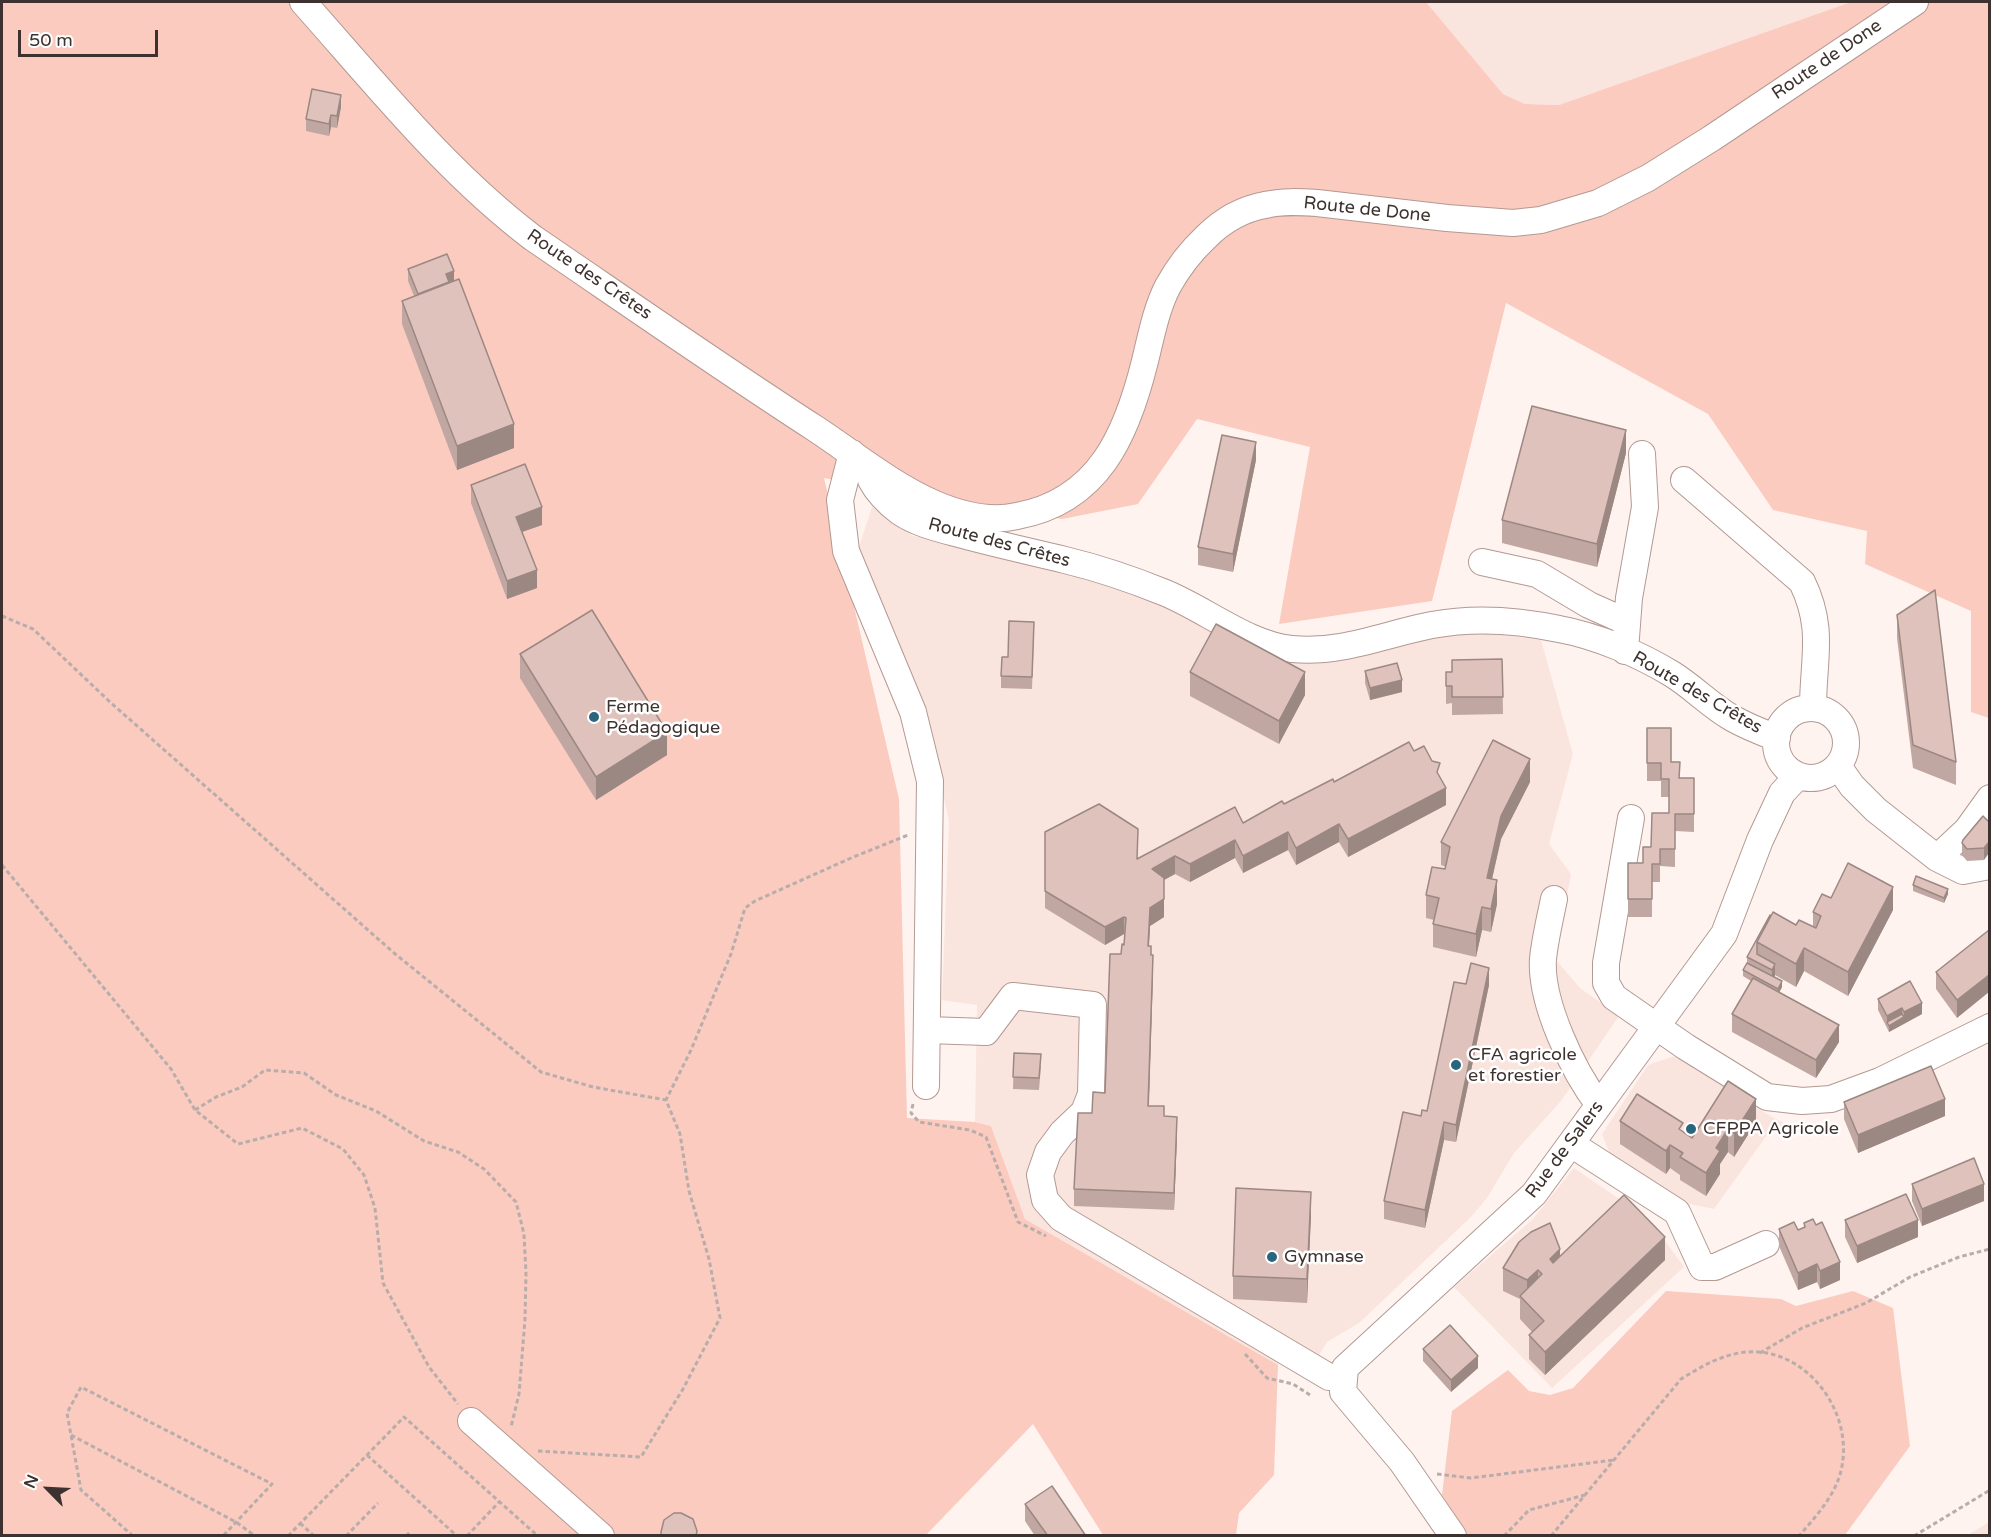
<!DOCTYPE html>
<html>
<head>
<meta charset="utf-8">
<style>
	body { margin:0 }
	#map { position:relative; width:1991px; height:1537px; overflow:hidden; background:#fff3f0; font-family:"Varela Round",sans-serif }
	canvas { display:block }
	.frame { position:absolute; inset:0; border:3px solid #3d322f; pointer-events:none }
	.north { position:absolute; left:18px; top:1459px; width:60px; height:60px; -webkit-text-stroke:4px #fff; paint-order:stroke; rotate:294deg; font-size:16px; font-weight:700; line-height:24px; text-align:center; color:#3d322f }
	.north::after { content:''; display:block; margin:auto; width:21px; height:27px; background:#3d322f; clip-path:polygon(50% 0,100% 100%,50% 72%,0 100%) }
	.scale { position:absolute; left:18px; top:30px; width:140px; height:27px; box-sizing:border-box; border:3px solid #3d322f; border-top:0; padding-left:8px; font-size:18px; line-height:21px; white-space:nowrap; color:#3d322f; -webkit-text-stroke:4px #fff; paint-order:stroke }
</style>
</head>
<body>
<div id="map">
<canvas width="1991" height="1537"></canvas>
<div class="frame"></div>
<div class="north">N</div>
<div class="scale">50 m</div>
</div>
<script>
const ctx = document.querySelector('canvas').getContext('2d');
ctx.lineJoin = 'round';
function fill(path, color) {
  ctx.fillStyle = color;
  ctx.fill(path, 'evenodd');
}
function stroke(path, color, width, dash) {
  ctx.strokeStyle = color;
  ctx.lineWidth = width;
  ctx.lineCap = dash ? 'butt' : 'round';
  ctx.setLineDash(dash || []);
  ctx.stroke(path);
}
function write(font, color, halo, rows, align = 'center') {
  ctx.font = font + ' "Varela Round",sans-serif';
  ctx.lineWidth = 5;
  ctx.setLineDash([]);
  ctx.textBaseline = 'middle';
  ctx.strokeStyle = halo;
  ctx.fillStyle = color;
  for (const [text, x, y, turn = 0] of rows) {
    ctx.save();
    ctx.translate(x, y);
    ctx.rotate((+turn || 0) * Math.PI / 180);
    ctx.textAlign = isNaN(turn) ? turn : align;
    if (halo) ctx.strokeText(text, 0, 0);
    ctx.fillText(text, 0, 0);
    ctx.restore();
  }
}
const built = new Path2D(`
	M1426,2H1851L1559,105L1525,104L1503,94Z
	M872,507L913,536L976,547L1173,606L1269,653L1411,640L1465,630L1541,640L1573,754L1549,844L1571,874L1555,959L1580,988L1619,1016L1561,1101L1514,1153L1487,1198L1471,1217L1359,1323L1327,1342L1308,1373L1283,1358L1278,1365L1025,1219L991,1126L975,1122L977,1005L942,1000L949,821L929,728L859,547Z
	M1684,1053L1734,1088L1739,1098L1785,1124L1767,1135L1714,1209L1690,1204L1610,1154L1602,1134L1648,1065Z
	M1574,1168L1650,1220L1684,1267L1552,1388L1454,1287L1532,1220Z
	M1989,1522V1535H1968Z`);
const green = new Path2D(`
	M2,2H1426L1503,94L1525,104L1559,105L1851,2H1989V718L1971,712V611L1865,564L1867,531L1773,510L1708,414L1506,303L1432,601L1279,624L1310,447L1197,419L1138,504L1062,519L824,478L899,799L907,1118L975,1122L991,1126L1025,1219L1278,1365L1274,1475L1239,1513L1236,1535H1103L1033,1424L926,1535L2,1536Z
	M1666,1291L1781,1299L1796,1306L1853,1291L1893,1308L1910,1446L1845,1535H1468L1442,1495L1452,1411L1508,1370L1529,1391L1550,1395L1573,1388Z`);
const path = new Path2D(`
	M2,616L33,629L110,702L394,953L541,1072L593,1087L666,1100
	M2,865L171,1069L195,1110L238,1144L302,1128L343,1149L364,1175L375,1208L383,1283L429,1367L458,1404
	M913,1104L911,1113L919,1122L970,1130L986,1137L1018,1222L1046,1236
	M195,1110L216,1097L242,1087L265,1070L304,1073L336,1095L376,1111L424,1141L458,1152L484,1169L516,1202L524,1234L526,1273L525,1319L519,1394L511,1427
	M1760,1353L1802,1328L1866,1303L1910,1277L1959,1257L1990,1249
	M1245,1354L1267,1378L1293,1384L1310,1395
	M71,1435L236,1522L255,1536
	M538,1451L641,1457L683,1389L720,1318L709,1259L689,1191L680,1134L666,1100L691,1050L731,954L745,908L755,901L851,858L908,835
	M367,1455L457,1536
	M1437,1474L1471,1478L1614,1460
	M300,1523L314,1536
	M133,1536L81,1490L67,1413L81,1387L272,1484L223,1536
	M288,1536L404,1417L538,1536
	M346,1536L378,1503
	M406,1536L410,1532
	M467,1536L500,1501
	M1504,1536L1529,1510L1585,1495
	M1551,1536L1681,1379C1699,1368 1717,1357 1739,1353C1801,1342 1853,1407 1842,1466C1837,1494 1817,1515 1799,1536
	M1914,1536L1990,1490`);
const minor = new Path2D(`
	M303,2C376,84 446,172 533,238C627,302 720,367 816,429C855,455 892,485 935,504C961,515 990,522 1017,516C1099,501 1127,434 1145,361C1151,337 1156,309 1168,286C1178,268 1191,251 1206,237C1222,221 1243,209 1265,205C1282,201 1300,202 1317,203L1447,218L1513,223L1541,220L1598,203L1648,178L1712,138L1915,2
	M852,453L840,500L846,551L913,712L930,781L926,1086
	M874,469L871,480C878,493 888,503 900,512C916,523 936,528 955,533C991,543 1028,551 1065,560C1098,568 1131,579 1163,592C1204,608 1248,645 1292,649C1341,654 1385,634 1432,625C1474,617 1517,620 1559,629C1597,636 1639,654 1672,674C1693,687 1711,706 1732,718C1746,726 1761,732 1777,738
	M1684,480L1802,582C1825,629 1813,659 1813,708
	M1482,562L1537,574L1589,605L1627,622
	M1625,651L1629,598L1645,507L1642,454
	M1776 743a35 35 0 1 1 70 0a35 35 0 1 1-70 0Z
	M1838,766L1852,786L1876,810L1937,858L1963,871L1990,866
	M1631,818L1606,963V983L1614,997L1686,1047L1767,1097L1802,1101L1831,1099L1880,1081L1990,1027
	M1937,858L1967,830L1990,798
	M1554,899C1550,919 1545,939 1543,959C1540,1002 1573,1071 1599,1105
	M927,1030L986,1032L1013,996L1093,1005L1091,1094L1084,1112L1062,1133L1048,1152L1040,1175L1045,1200L1061,1218L1329,1377
	M1571,1144L1677,1212L1702,1267H1715L1766,1244
	M471,1421L601,1536
	M1453,1536L1402,1462L1343,1392L1345,1368L1534,1194L1724,934L1760,840L1782,793L1798,776`);
const wall = new Path2D(`
	M341,107L337,128L331,127L329,136L306,131V119Z
	M408,269L454,280L514,448L457,470L402,324V301L414,296L408,281Z
	M1626,453L1597,567L1502,543V520Z
	M1256,460L1233,572L1198,565V547Z
	M471,485L542,525L522,532L537,588L507,599L471,503Z
	M1897,615L1956,762V785L1913,768L1897,638Z
	M1034,634L1032,689L1001,688V676L1008,657Z
	M520,654L667,755L596,800L520,678Z
	M1502,659L1503,714L1452,715V703L1446,704V672H1452Z
	M1365,671L1402,692L1370,700L1365,683Z
	M1190,672L1305,695L1279,744L1190,696Z
	M1647,728L1671,762L1680,778H1694V832L1675,831V867L1660,866V882H1652V917H1628V863H1643L1669,813V797H1661V781H1647Z
	M1414,751L1440,777L1446,805L1348,857L1339,842L1296,865L1288,850L1243,873L1235,858L1190,882L1175,874L1164,880V917L1150,926L1149,946L1153,973L1149,1106L1164,1116L1177,1134L1174,1210L1074,1206V1189L1092,1113L1105,1093L1121,954L1124,945L1125,935L1124,934L1105,945L1045,908V832L1138,859L1243,823L1334,782Z
	M1530,782L1501,839L1492,879L1497,904L1491,932L1482,930L1476,957L1433,947V924L1434,920L1426,918V895L1445,869L1446,867L1441,865V842Z
	M1989,822L1984,860L1967,861L1962,855V843Z
	M1913,885L1948,894L1944,903L1913,891Z
	M1831,898L1893,910L1848,996L1804,971L1796,987L1775,975L1774,977L1782,987L1779,992L1839,1042L1816,1078L1732,1032V1014L1751,981L1743,976V970L1747,963V957L1770,915L1796,925L1813,927V912Z
	M1989,930L1957,1018L1936,989V972Z
	M1466,984L1489,985L1456,1142L1444,1140L1425,1228L1384,1219V1201L1421,1116L1427,1111Z
	M1878,999L1922,1014L1889,1032L1878,1010Z
	M1014,1053L1041,1066L1039,1090L1013,1089Z
	M1844,1102L1945,1116L1858,1153L1844,1119Z
	M1620,1121L1683,1132L1692,1138L1756,1122L1734,1157L1728,1152L1720,1164V1174L1706,1196L1680,1180V1175L1670,1168L1666,1174L1620,1144Z
	M1912,1184L1984,1201L1922,1226L1912,1201Z
	M1311,1215L1307,1303L1233,1299V1276Z
	M1845,1220L1918,1237L1857,1263L1845,1237Z
	M1804,1223L1840,1280L1820,1289L1817,1282L1798,1290L1779,1246V1229L1798,1230L1804,1228Z
	M1560,1256L1665,1260L1545,1375L1529,1359V1335L1532,1332L1520,1319V1299L1503,1291V1268Z
	M1423,1349L1478,1368L1451,1392L1423,1361Z
	M1025,1504L1086,1536H1035L1025,1521Z`);
const shadedWall = new Path2D(`
	M341,95V107L337,128V116Z
	M331,115V127L329,136V124Z
	M454,271V283L446,286V274Z
	M514,424V448L457,470V446Z
	M1626,430V453L1597,567V544Z
	M1256,442V460L1233,572V554Z
	M542,507V525L516,534V517Z
	M537,570V588L507,599V581Z
	M1305,672V695L1279,744V721Z
	M1402,680V692L1370,700V688Z
	M667,732V755L596,800V777Z
	M1530,759V782L1501,839L1487,901V878L1501,816Z
	M1446,788V805L1348,857V839Z
	M1339,824V842L1296,865V848Z
	M1288,832V850L1243,873V856Z
	M1235,840V858L1190,882V864Z
	M1989,842V853L1984,860V848Z
	M1175,856V874L1164,880V917L1150,926L1148,963V946L1152,869Z
	M1497,880V904L1491,932V909Z
	M1893,887V910L1848,996V972Z
	M1948,889V894L1944,903V898Z
	M1482,907V930L1476,957V934Z
	M1124,917V934L1105,945V927Z
	M1804,948V971L1796,987V964Z
	M1153,955V973L1148,1124V1106Z
	M1775,964V976L1772,982V970Z
	M1489,968V985L1456,1142V1125Z
	M1989,975V992L1957,1018V1000Z
	M1782,981V987L1778,995V989Z
	M1922,1003V1014L1889,1032V1026L1887,1022V1016L1902,1008V1019L1904,1017V1012Z
	M1839,1025V1042L1816,1078V1060Z
	M1756,1099V1122L1734,1157V1133Z
	M1945,1099V1116L1858,1153V1135Z
	M1177,1117V1134L1174,1210V1193Z
	M1444,1122V1140L1425,1228V1210Z
	M1728,1129V1152L1720,1164V1174L1706,1196V1173L1716,1148Z
	M1670,1145V1168L1666,1174V1151Z
	M1984,1184V1201L1922,1226V1209Z
	M1311,1192V1215L1307,1303V1279Z
	M1918,1220V1237L1857,1263V1246Z
	M1665,1237V1260L1545,1375V1352Z
	M1560,1249V1272L1550,1259Z
	M1840,1262V1280L1820,1289V1271Z
	M1817,1264V1282L1798,1290V1273Z
	M1538,1270V1293L1527,1303V1280Z
	M1478,1356V1368L1451,1392V1380Z`);
const building = new Path2D(`
	M312,89L341,95L337,116L331,115L329,124L306,119Z
	M447,254L454,271L446,274L449,282L418,294L408,269Z
	M459,279L514,424L457,446L402,301Z
	M1532,406L1626,430L1597,544L1502,520Z
	M1222,435L1256,442L1233,554L1198,547Z
	M525,464L542,507L516,517L537,570L507,581L471,485Z
	M1935,590L1956,762L1913,745L1897,615Z
	M592,610L667,732L596,777L520,654Z
	M1009,621L1034,622L1032,677L1001,676L1002,657H1008Z
	M1216,624L1305,672L1279,721L1190,672Z
	M1502,659L1503,697H1452V686H1446V672H1452V660Z
	M1397,663L1402,680L1370,688L1365,671Z
	M1647,728H1671V762H1680L1679,778H1694V814H1675V849H1660V864H1652V899H1628V863H1643V847H1651L1652,813H1669V779H1661V763H1647Z
	M1493,740L1530,759L1501,816L1487,878L1497,880L1491,909L1482,907L1476,934L1433,924L1439,898L1426,895L1432,867L1445,869L1450,847L1441,842Z
	M1409,742L1414,751L1424,746L1432,761L1440,763L1437,772L1446,788L1348,839L1339,824L1296,848L1288,832L1243,856L1235,840L1190,864L1175,856L1152,869L1164,878V899L1150,908L1148,946H1151V955H1153L1148,1106H1164V1116L1177,1117L1174,1193L1074,1189L1078,1113H1092L1093,1092L1105,1093L1110,954H1121L1122,944L1124,945L1126,918L1124,917L1105,927L1045,891V832L1099,804L1138,829L1137,859L1235,807L1243,823L1282,801L1284,804L1333,779L1334,782Z
	M1983,816L1989,822V842L1984,848L1967,849L1962,843L1963,840Z
	M1848,863L1893,887L1848,972L1804,948L1796,964L1757,942L1773,912L1796,925L1799,920L1816,928L1821,916L1813,912L1822,894L1831,898Z
	M1916,876L1948,889L1944,898L1913,885Z
	M1770,915L1771,916L1757,942V954L1775,964L1772,970L1747,957Z
	M1989,930V975L1957,1000L1936,972Z
	M1471,963L1489,968L1456,1125L1444,1122L1425,1210L1384,1201L1403,1112L1421,1116L1422,1110L1427,1111L1454,982L1466,984Z
	M1747,963L1782,981L1778,989L1743,970Z
	M1753,978L1839,1025L1816,1060L1732,1014Z
	M1910,981L1922,1003L1904,1012L1902,1008L1887,1016L1878,999Z
	M1902,1014L1904,1017L1889,1026L1887,1022Z
	M1014,1053L1041,1054L1039,1078L1013,1077Z
	M1931,1066L1945,1099L1858,1135L1844,1102Z
	M1728,1081L1756,1099L1734,1133L1728,1129L1716,1148L1720,1151L1706,1173L1680,1157L1683,1153L1670,1145L1666,1151L1620,1121L1637,1094L1683,1123L1679,1129L1692,1138Z
	M1974,1158L1984,1184L1922,1209L1912,1184Z
	M1236,1188L1311,1192L1307,1279L1233,1276Z
	M1906,1194L1918,1220L1857,1246L1845,1220Z
	M1624,1195L1665,1237L1545,1352L1529,1335L1544,1321L1520,1296L1542,1274L1538,1270L1527,1280L1503,1268L1519,1242L1531,1232L1550,1223L1560,1249L1550,1259L1553,1263Z
	M1813,1219L1816,1225L1822,1222L1840,1262L1820,1271L1817,1264L1798,1273L1779,1229L1794,1222L1798,1230L1805,1227L1804,1223Z
	M1450,1325L1478,1356L1451,1380L1423,1349Z
	M1052,1486L1086,1536H1048L1025,1504Z
	M674,1513H681L693,1519L697,1531L696,1536H661V1532L664,1520Z`);
const markers = [
	[594,717,6,"#29657d"],
	[1456,1065,6,"#29657d"],
	[1691,1129,6,"#29657d"],
	[1272,1257,6,"#29657d"]
];
const streetNames = [
	["Route de Done",1827,60,-34],
	["Route de Done",1367,210,6],
	["Route des Crêtes",589,275,34],
	["Route des Crêtes",999,543,15],
	["Route des Crêtes",1697,693,30],
	["Rue de Salers",1565,1150,-53]
];
const poiNames = [
	["Ferme",606,707],
	["Pédagogique",606,728],
	["CFA agricole",1468,1055],
	["et forestier",1468,1076],
	["CFPPA Agricole",1703,1129],
	["Gymnase",1284,1257]
];
fill(built, '#fae4de');
fill(green, '#fbcbbf');
stroke(minor, '#b39992', 28);
stroke(path, '#b8adaa', 3, [4.5, 3]);
stroke(minor, '#fff', 26);
fill(wall, '#c0a7a1');
fill(shadedWall, '#9c8883');
fill(building, '#dfc2bb');
stroke(building, '#9c8883', 1.5);
for (const [x, y, r, color] of markers) {
  const dot = new Path2D();
  dot.arc(x, y, r, 0, 2 * Math.PI);
  ctx.fillStyle = color;
  ctx.fill(dot);
  stroke(dot, '#fff', 2);
}
write('18px', '#3d322f', '#fff', streetNames);
write('18px', '#3d322f', '#fff', poiNames, 'left');
</script>
</body>
</html>
